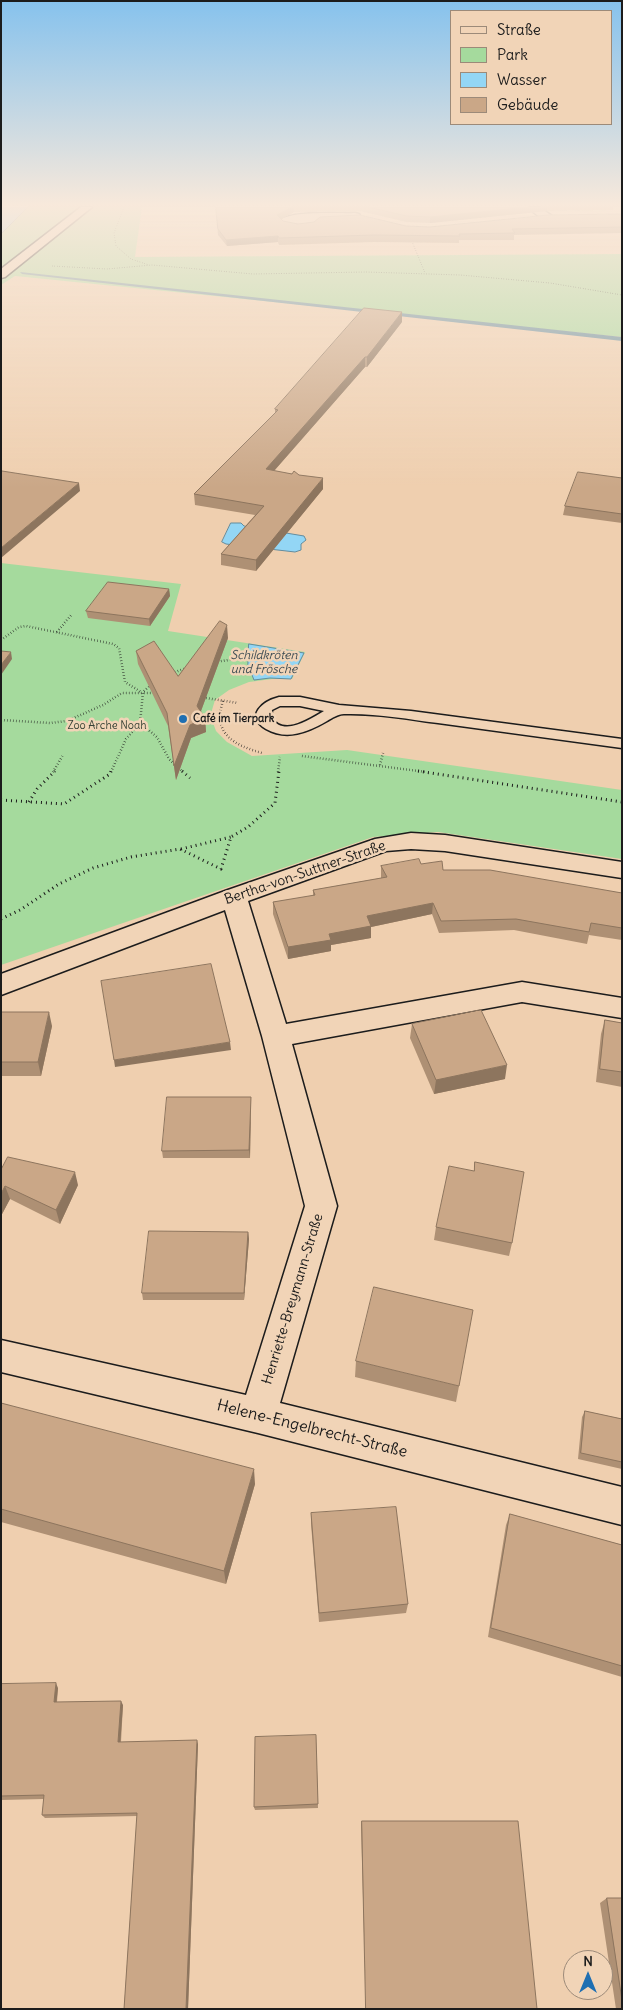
<!DOCTYPE html>
<html>
<head>
<meta charset="utf-8">
<style>
	body { margin:0 }
	#map { position:relative; width:623px; height:2010px; overflow:hidden; background:#efcfaf; font-family:Delius,sans-serif }
	canvas { display:block }
	.frame { position:absolute; inset:0; border:2px solid #1c1c1c; pointer-events:none }
	.legend { position:absolute; left:450px; top:10px; width:162px; height:115px; box-sizing:border-box; background:#f1d4b7; border:1px solid #9c8a79; margin:0; padding:6px 9px; list-style:none; font-size:15px; color:#1c1c1c }
	.legend li { display:flex; align-items:center; gap:10px; height:25px }
	.legend b { width:25px; border:1px solid #9c8a79 }
	.north { position:absolute; left:563px; top:1950px; width:50px; height:50px; box-sizing:border-box; background:#f1d4b7; border:1px solid #9c8a79; border-radius:50%; rotate:0deg; font-size:14px; font-weight:700; line-height:20px; text-align:center; color:#1c1c1c }
	.north::after { content:''; display:block; margin:auto; width:18px; height:22px; background:#1f6fb2; clip-path:polygon(50% 0,100% 100%,50% 72%,0 100%) }
</style>
</head>
<body>
<div id="map">
<canvas width="623" height="2010"></canvas>
<div class="frame"></div>
<ul class="legend">
<li><b style="height:6px;background:#f1d4b7"></b>Straße</li>
<li><b style="height:14px;background:#a5da9d"></b>Park</li>
<li><b style="height:14px;background:#93d6f5"></b>Wasser</li>
<li><b style="height:14px;background:#caa787"></b>Gebäude</li>
</ul>
<div class="north">N</div>
</div>
<script>
const ctx = document.querySelector('canvas').getContext('2d');
ctx.lineJoin = 'round';
function fill(path, color) {
  ctx.fillStyle = color;
  ctx.fill(path, 'evenodd');
}
function stroke(path, color, width, dash) {
  ctx.strokeStyle = color;
  ctx.lineWidth = width;
  ctx.lineCap = dash ? 'butt' : 'round';
  ctx.setLineDash(dash || []);
  ctx.stroke(path);
}
function write(font, color, halo, rows, align = 'center') {
  ctx.font = font + ' Delius,sans-serif';
  ctx.lineWidth = 5;
  ctx.setLineDash([]);
  ctx.textBaseline = 'middle';
  ctx.strokeStyle = halo;
  ctx.fillStyle = color;
  for (const [text, x, y, turn = 0] of rows) {
    ctx.save();
    ctx.translate(x, y);
    ctx.rotate((+turn || 0) * Math.PI / 180);
    ctx.textAlign = isNaN(turn) ? turn : align;
    if (halo) ctx.strokeText(text, 0, 0);
    ctx.fillText(text, 0, 0);
    ctx.restore();
  }
}
const green = new Path2D(`
	M1,207H142L135,257L622,254V337L15,276L1,285Z
	M1,563L181,584L168,631L305,652L292,679H272L249,682L229,690L215,700L212,710V720L216,731L227,742L252,756L347,750L622,790V859L438,832L373,837L1,965Z`);
const water = new Path2D(`
	M1,207H28L1,234Z
	M231,523H241L244,526L304,536L306,540L301,544V550L295,552L226,544L222,542Z
	M249,644L304,653L291,679L270,678L254,680L248,665Z`);
const stream = new Path2D(`
	M20,272L622,337V341L22,274Z`);
const pathFar2 = new Path2D(`
	M124,207L114,233L116,246L131,259L149,265
	M411,239L425,273
	M52,266L107,269L152,265L253,274L366,272L460,275L550,283L622,295`);
const pathFar1 = new Path2D(`
	M57,632L72,614
	M1,640L19,627L26,626L113,644L119,648L125,682L141,692
	M215,662L242,658
	M172,673L187,668
	M206,698L238,703
	M223,701C212,734 234,745 262,753
	M1,720L50,723L67,721L103,705L122,693H155
	M140,723L157,737L169,759L183,772
	M302,756L426,772
	M380,765L383,753
	M53,772L63,755
	M111,772L126,739L140,723L143,692L151,685
	M278,772L280,757`);
const path = new Path2D(`
	M182,771L190,778
	M418,771L622,802
	M1,800L64,804L110,774L111,771
	M29,802L37,789L55,771
	M181,849L231,837
	M1,919L20,910L59,884L93,868L131,857L180,849L221,869L231,837L248,827L275,803L279,771`);
const service = new Path2D(`
	M279,697H300L339,705L411,711L622,739V748C560,740 499,731 438,723C407,719 375,713 344,714C338,714 332,718 327,721C308,732 287,741 266,729C244,716 263,701 279,697ZM280,706H300L324,711C310,719 283,738 271,717L272,710Z`);
const minor = new Path2D(`
	M81,207H92L5,277L1,278V269Z
	M529,207H539L552,216L551,218C542,220 534,214 529,207Z
	M355,213L359,214L360,216L359,218L319,220L317,224C304,229 289,231 279,221C291,210 338,214 355,213Z
	M411,833L445,835L622,862V878L445,851L411,849L386,851L248,901L286,1024L522,982L622,998V1018L522,1002L292,1044L337,1206L280,1403L622,1487V1525L258,1433L1,1372V1340L246,1395L305,1206L262,1036L225,910L1,995V974L225,891L375,839Z`);
const wall = new Path2D(`
	M216,207H613V210L547,211L430,223L406,222L360,211L294,212L281,219L283,221L298,224L430,227L622,214V233L514,235V240H459V243L374,242L279,245L278,242L227,246L218,235Z
	M402,322L367,367H365L274,471L299,475L323,489L256,571L221,565V554L255,515L195,505L194,494L275,413V409Z
	M622,478V523L563,515L565,506Z
	M169,589L170,596L150,626L88,618L86,611Z
	M228,638L201,711L205,718L206,732L191,738L176,780L168,726L138,664L136,651L178,676Z
	M421,864L443,870L622,893V940L589,935L587,944L514,930L439,933L432,914L371,927V938L331,945V951L288,959L273,914V902L313,896V890L381,878V866Z
	M1,1012L52,1026L41,1076H1Z
	M605,1020L622,1023V1087L596,1082L601,1034Z
	M412,1024L505,1079L434,1094L410,1038Z
	M251,1097L250,1158H163L162,1151Z
	M1,1170L78,1185L60,1224L10,1199L1,1216Z
	M474,1171L512,1243L509,1256L434,1240L436,1227Z
	M248,1232L249,1239L244,1300H143L142,1293Z
	M356,1361L459,1386L456,1402L355,1377Z
	M1,1403L255,1484L226,1584L1,1522Z
	M585,1411L622,1419V1469L578,1459L582,1417Z
	M311,1513L408,1604L406,1613L319,1622L311,1524Z
	M510,1514L622,1545V1677L488,1637L506,1525Z
	M1,1684L58,1688L57,1702L123,1705L121,1742L198,1744L188,2009H124L137,1816L45,1818L42,1815L44,1799L1,1800Z
	M316,1735L318,1808L255,1810L254,1807Z
	M362,1821L537,2009H366L361,1824Z
	M607,1898H622V2009H616L600,1903Z`);
const shadedWall = new Path2D(`
	M292,207H294V212L277,221V215Z
	M529,207H547V211L430,223V217Z
	M278,236V242L227,246L226,240Z
	M402,312V322L367,367V357Z
	M365,357V367L266,480V469Z
	M323,478V489L256,571V560Z
	M79,483L80,491L1,558V548Z
	M169,589L170,596L150,626L149,619Z
	M227,625L228,638L198,719L197,706Z
	M11,652L12,659L1,675V665Z
	M205,718L206,732L191,738L176,780L174,766L190,725Z
	M433,903L432,914L371,927V938L331,945V951L288,959V947L329,934L367,916Z
	M49,1012L52,1026L41,1076L38,1062Z
	M230,1042L231,1050L115,1067L114,1060Z
	M507,1065L505,1079L434,1094L436,1080Z
	M251,1097V1104L250,1158L249,1150Z
	M75,1172L78,1185L60,1224L56,1210Z
	M5,1186L10,1199L1,1216V1194Z
	M248,1232L249,1239L244,1300V1293Z
	M254,1469L255,1484L226,1584L224,1571Z
	M56,1683L58,1688L56,1706L54,1702Z
	M121,1701L123,1705L120,1746L118,1742Z
	M197,1740L198,1744L188,2009H186Z`);
const building = new Path2D(`
	M216,207H292L277,215L283,221L298,224L314,222L320,217L360,215L406,226L430,227L548,215L622,214V227L512,229L515,233L459,234L460,236L374,235L279,238L278,236L226,240L218,229Z
	M368,207H529L430,217L407,216Z
	M364,308L402,312L367,357H365L266,469L292,474L294,471L299,475L323,478L256,560L221,554L264,506L194,494L278,410L275,409Z
	M2,471L79,483L1,548V472Z
	M578,472L622,478V514L565,506Z
	M108,582L169,589L149,619L86,611Z
	M220,621L227,625L197,706L205,718L190,725L174,766L167,713L136,651L154,641L178,676Z
	M1,651L11,652L1,665Z
	M419,859L421,864L442,861L443,870H490L622,893V928L591,923L589,932L516,919L441,921L433,903L367,916L371,926L329,934L331,940L288,947L273,902L315,895L313,890L387,877L381,866Z
	M211,964L230,1042L114,1060L101,981Z
	M481,1010L507,1065L436,1080L412,1024Z
	M1,1012H49L38,1062H1Z
	M605,1020L622,1023V1072L600,1069Z
	M167,1097H251L249,1150L162,1151Z
	M8,1157L75,1172L56,1210L5,1186L1,1194V1170Z
	M475,1162L524,1172L512,1243L436,1227L449,1166L474,1171Z
	M149,1231L248,1232L244,1293H142Z
	M374,1287L473,1310L459,1386L356,1361Z
	M1,1403L254,1469L224,1571L1,1509Z
	M585,1411L622,1419V1462L581,1453Z
	M396,1507L408,1604L319,1613L311,1513Z
	M510,1514L622,1545V1666L491,1628Z
	M56,1683L54,1702L121,1701L118,1742L197,1740L186,2009H124L137,1813L42,1815L44,1795L1,1796V1684Z
	M316,1735L318,1804L254,1807L255,1737Z
	M362,1821H518L537,2009H366Z
	M607,1898H622V2000Z`);
const markers = [
	[183,719,5,"#1f6fb2"]
];
const farPoinames = [
	["Café im Tierpark",193,719]
];
const farParknames = [
	["Zoo Arche Noah",107,726]
];
const farWaternames = [
	["Schildkröten",264,656],
	["und Frösche",264,670]
];
const streetNames = [
	["Bertha-von-Suttner-Straße",305,873,-19],
	["Henriette-Breymann-Straße",293,1299,-73]
];
const nearStreetnames = [
	["Helene-Engelbrecht-Straße",312,1429,14]
];
fill(green, '#a5da9d');
fill(water, '#93d6f5');
stroke(water, '#638c9e', 1);
fill(stream, '#638c9e');
stroke(service, '#1c1c1c', 3);
stroke(minor, '#1c1c1c', 3);
stroke(pathFar2, '#1c1c1c', 1, [0.5, 2]);
stroke(pathFar1, '#1c1c1c', 2.5, [0.5, 2.5]);
stroke(path, '#1c1c1c', 3, [1, 4]);
fill(service, '#f1d4b7');
fill(minor, '#f1d4b7');
fill(wall, '#ae9074');
fill(shadedWall, '#8d755e');
fill(building, '#caa787');
stroke(building, '#8d755e', 1);
const sky = ctx.createLinearGradient(0, 0, 0, 488);
sky.addColorStop(0, '#86c2ed');
sky.addColorStop(0.42, '#f8e9db');
sky.addColorStop(1, '#f8e9db00');
ctx.fillStyle = sky;
ctx.fillRect(0, 0, 623, 488);
for (const [x, y, r, color] of markers) {
  const dot = new Path2D();
  dot.arc(x, y, r, 0, 2 * Math.PI);
  ctx.fillStyle = color;
  ctx.fill(dot);
  stroke(dot, '#f1d4b7', 2);
}
write('bold 11px', '#1c1c1c', '#f1d4b7', farPoinames, 'left');
write('11px', '#374236', '#f1d4b7', farParknames);
write('italic 12px', '#3a4a52', '#f1d4b7', farWaternames);
write('14px', '#1c1c1c', '#f1d4b7', streetNames);
write('16px', '#1c1c1c', '#f1d4b7', nearStreetnames);
</script>
</body>
</html>
